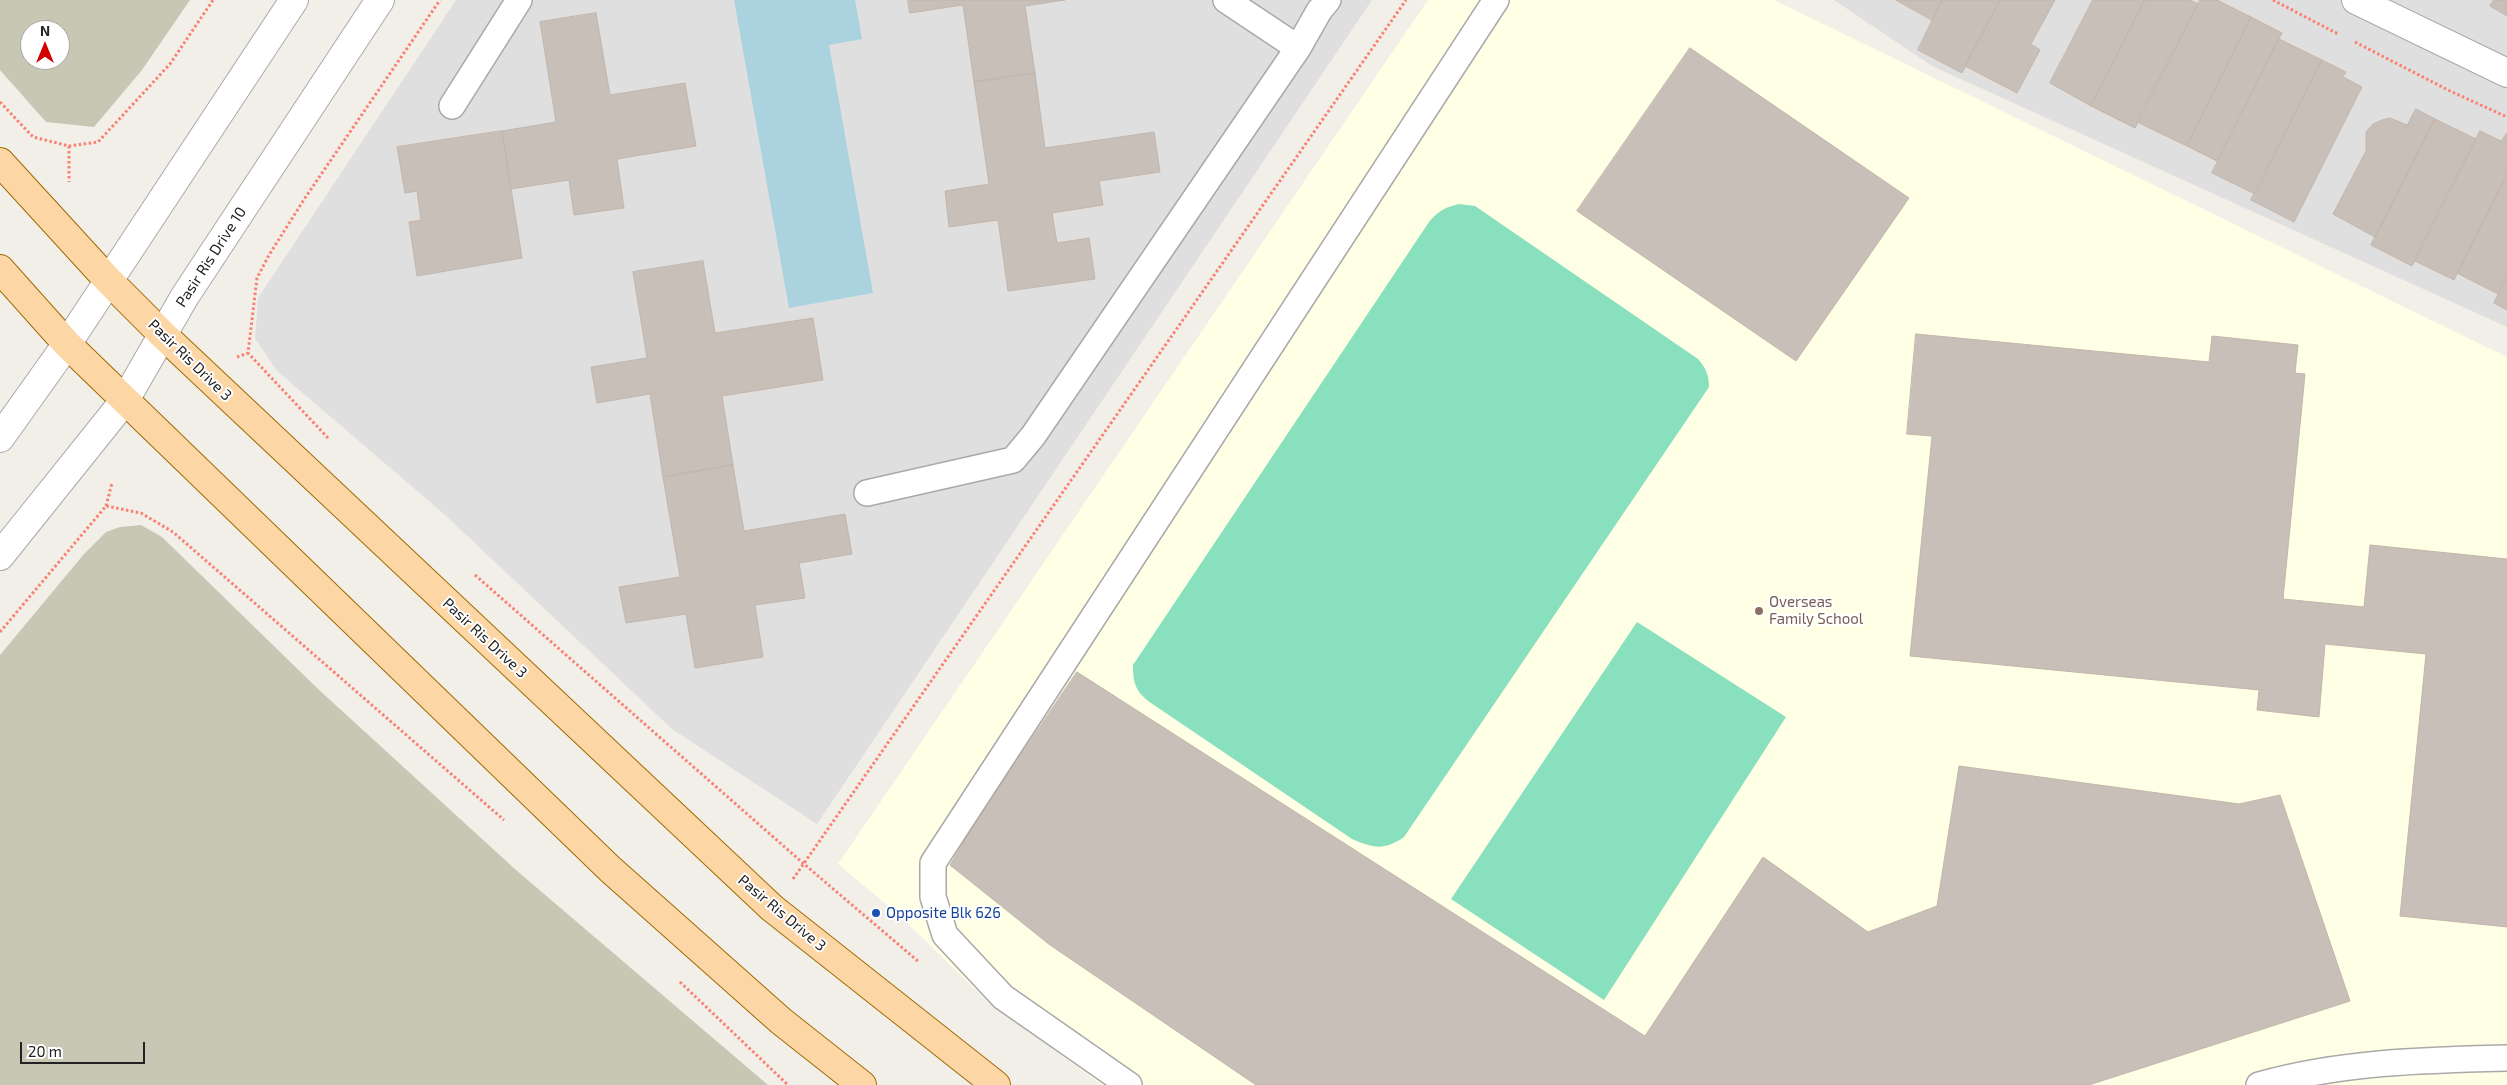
<!DOCTYPE html>
<html>
<head>
<meta charset="utf-8">
<style>
	body { margin:0 }
	#map { position:relative; width:2507px; height:1085px; overflow:hidden; background:#f2efe9; font-family:"Exo 2",sans-serif }
	canvas { display:block }
	.north { position:absolute; left:20px; top:20px; width:50px; height:50px; box-sizing:border-box; background:#fff; border:1px solid #a7a7a7; border-radius:50%; rotate:0deg; font-size:14px; font-weight:700; line-height:20px; text-align:center; color:#222 }
	.north::after { content:''; display:block; margin:auto; width:18px; height:22px; background:#d40000; clip-path:polygon(50% 0,100% 100%,50% 72%,0 100%) }
	.scale { position:absolute; left:20px; top:1042px; width:125px; height:22px; box-sizing:border-box; border:2px solid #222; border-top:0; padding-left:6px; font-size:15px; line-height:18px; white-space:nowrap; color:#222; -webkit-text-stroke:4px #fff; paint-order:stroke }
</style>
</head>
<body>
<div id="map">
<canvas width="2507" height="1085"></canvas>
<div class="north">N</div>
<div class="scale">20 m</div>
</div>
<script>
const ctx = document.querySelector('canvas').getContext('2d');
ctx.lineJoin = 'round';
function fill(path, color) {
  ctx.fillStyle = color;
  ctx.fill(path, 'evenodd');
}
function stroke(path, color, width, dash) {
  ctx.strokeStyle = color;
  ctx.lineWidth = width;
  ctx.lineCap = dash ? 'butt' : 'round';
  ctx.setLineDash(dash || []);
  ctx.stroke(path);
}
function write(font, color, halo, rows, align = 'center') {
  ctx.font = font + ' "Exo 2",sans-serif';
  ctx.lineWidth = 4;
  ctx.setLineDash([]);
  ctx.textBaseline = 'middle';
  ctx.strokeStyle = halo;
  ctx.fillStyle = color;
  for (const [text, x, y, turn = 0] of rows) {
    ctx.save();
    ctx.translate(x, y);
    ctx.rotate((+turn || 0) * Math.PI / 180);
    ctx.textAlign = isNaN(turn) ? turn : align;
    if (halo) ctx.strokeText(text, 0, 0);
    ctx.fillText(text, 0, 0);
    ctx.restore();
  }
}
const residential = new Path2D(`
	M456,0H1372L817,824L672,729L444,514L277,371L255,338L258,298Z
	M1834,0H2507V327L1932,66Z`);
const education = new Path2D(`
	M1428,0H1774L2507,357V1085H1102L988,1002L899,915L838,864Z`);
const construction = new Path2D(`
	M0,0H190L142,70L94,127L46,122L0,70ZM30,30H60V60H30Z
	M141,525L162,537L317,688L516,870L768,1085H0V655L84,554L106,532L120,527Z`);
const pitch = new Path2D(`
	M1459,204L1475,206L1698,359C1706,368 1709,375 1709,387L1404,837C1383,851 1374,848 1352,839L1151,703C1136,692 1133,684 1133,665L1429,222C1438,211 1446,207 1459,204Z
	M1637,622L1786,717L1604,1000L1451,899Z`);
const water = new Path2D(`
	M734,0H855L862,39L829,45L873,293L789,308Z`);
const building = new Path2D(`
	M908,0H1065L1025,6L1035,73L974,82L963,5L910,13Z
	M1896,0H1942L1932,20Z
	M1942,0H2000L1962,73L1918,50Z
	M2000,0H2055L2031,44L2040,50L2017,93L1965,66Z
	M2093,0H2145L2091,106L2050,83Z
	M2145,0H2190L2198,4L2135,128L2091,106Z
	M2200,0H2217L2251,17L2187,146L2137,122Z
	M2494,0H2507V16L2490,6Z
	M596,13L610,95L685,83L696,146L617,159L624,208L574,215L569,180L511,189L502,131L556,122L540,22Z
	M2251,17L2282,33L2217,161L2187,146Z
	M2279,39L2322,60L2255,194L2212,173Z
	M1690,48L1909,198L1796,361L1577,211Z
	M2322,60L2346,72L2343,77L2362,87L2294,222L2251,200Z
	M1035,73L1045,148L1154,132L1160,172L1099,181L1103,205L1052,213L1057,243L1089,238L1095,279L1008,291L998,220L949,227L945,191L989,184L974,82Z
	M2416,109L2435,119L2375,237L2333,214L2366,151V132L2373,124L2382,120L2390,118L2407,125Z
	M2435,119L2476,139L2412,266L2371,245Z
	M502,131L522,258L417,276L409,222L421,220L417,191L405,193L397,147Z
	M2480,131L2501,141L2507,133V175L2454,280L2415,261Z
	M2507,175V277L2498,294L2457,273Z
	M703,261L715,333L813,318L823,380L722,396L733,465L663,477L650,394L597,403L591,367L647,358L633,272Z
	M2507,277V310L2494,303Z
	M1916,334L2209,362L2212,336L2298,345L2295,373L2305,374L2283,599L2364,607L2370,545L2507,559V927L2400,916L2426,654L2325,644L2319,717L2257,710L2259,690L1910,656L1932,436L1907,434Z
	M733,465L744,531L845,514L852,554L799,563L805,598L755,605L763,657L695,668L686,614L626,623L619,587L680,577L663,477Z
	M1077,672L1645,1036L1763,857L1868,932L1937,906L1959,766L2239,804L2280,795L2350,1001L2089,1085H1256L1050,945L950,865L980,815Z`);
const path = new Path2D(`
	M2273,0L2338,34
	M2355,42L2450,91L2507,117
	M0,102L33,137L69,146L98,142L170,64L213,0
	M69,146V182
	M237,357L248,353
	M328,438L248,353L257,278L269,255L305,198L440,0
	M106,506L112,483
	M475,575L804,864L919,962
	M0,632L106,506L141,513L173,532L504,820
	M793,879L1406,0
	M680,982L788,1085`);
const lane = new Path2D(`
	M1226,0L1298,48
	M452,106L519,0
	M867,493L1013,460L1033,436L1298,48L1319,11L1328,0
	M1129,1085L1003,997L945,935L933,897V863L1496,0
	M2259,1085C2340,1062 2423,1060 2507,1058`);
const street = new Path2D(`
	M2356,0L2507,73
	M0,438L67,344L294,0
	M0,556L125,400L185,296L380,0`);
const primary = new Path2D(`
	M0,162L108,280L162,334L772,908L996,1085
	M0,269L67,344L610,869L781,1021L862,1085`);
const markers = [
	[1759,611,5,"#8d6e63"],
	[876,913,5,"#1a4fb4"]
];
const streetNames = [
	["Pasir Ris Drive 10",211,257,-57],
	["Pasir Ris Drive 3",190,360,44],
	["Pasir Ris Drive 3",485,638,43],
	["Pasir Ris Drive 3",782,913,40]
];
const educationNames = [
	["Overseas",1769,602],
	["Family School",1769,619]
];
const transitNames = [
	["Opposite Blk 626",886,913]
];
fill(residential, '#e0dfdf');
fill(education, '#ffffe5');
fill(construction, '#c7c7b4');
fill(pitch, '#88e0be');
fill(water, '#aad3df');
fill(building, '#c7bfb8');
stroke(building, '#c4b6ab', 1);
stroke(lane, '#a9a9a9', 28);
stroke(street, '#a9a9a9', 30);
stroke(primary, '#a06b00', 30);
stroke(path, '#fa8072', 3, [2.5, 2.5]);
stroke(lane, '#fff', 25);
stroke(street, '#fff', 28);
stroke(primary, '#fcd6a4', 28);
for (const [x, y, r, color] of markers) {
  const dot = new Path2D();
  dot.arc(x, y, r, 0, 2 * Math.PI);
  ctx.fillStyle = color;
  ctx.fill(dot);
  stroke(dot, '#fff', 2);
}
write('15px', '#222', '#fff', streetNames);
write('15px', '#785e54', '#fff', educationNames, 'left');
write('15px', '#164399', '#fff', transitNames, 'left');
</script>
</body>
</html>
